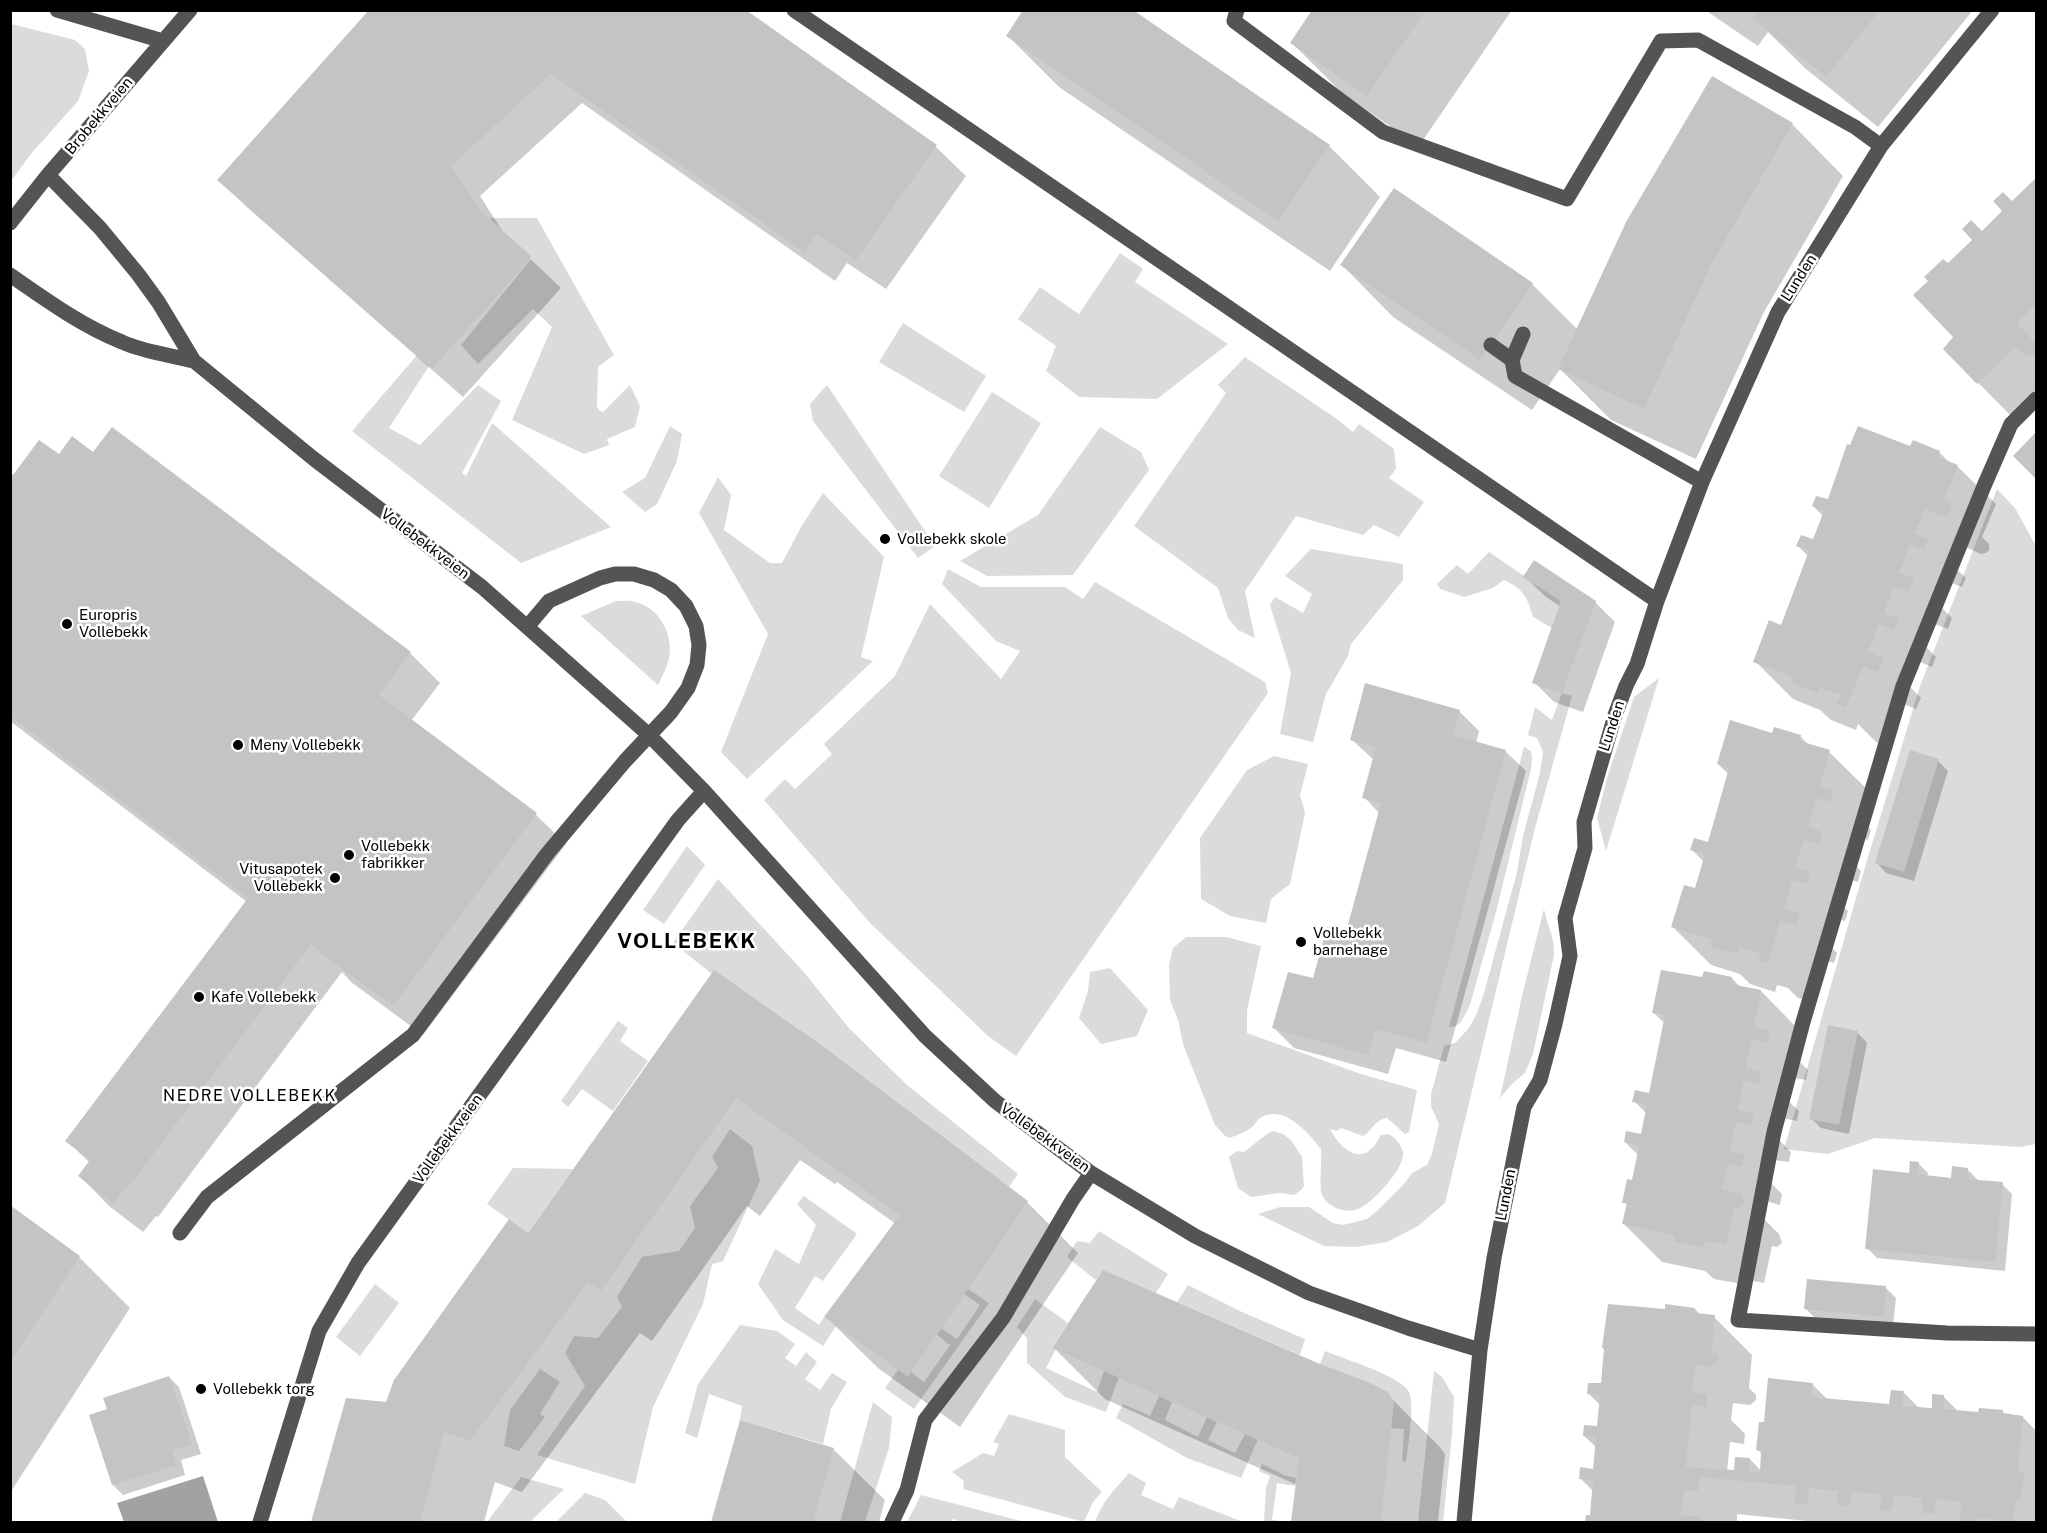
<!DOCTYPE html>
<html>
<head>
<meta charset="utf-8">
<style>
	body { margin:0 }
	#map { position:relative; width:2047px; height:1533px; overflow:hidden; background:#fff; font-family:"Public Sans",sans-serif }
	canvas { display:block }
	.frame { position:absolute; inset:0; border:12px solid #000; pointer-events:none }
</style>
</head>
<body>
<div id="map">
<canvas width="2047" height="1533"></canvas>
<div class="frame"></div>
</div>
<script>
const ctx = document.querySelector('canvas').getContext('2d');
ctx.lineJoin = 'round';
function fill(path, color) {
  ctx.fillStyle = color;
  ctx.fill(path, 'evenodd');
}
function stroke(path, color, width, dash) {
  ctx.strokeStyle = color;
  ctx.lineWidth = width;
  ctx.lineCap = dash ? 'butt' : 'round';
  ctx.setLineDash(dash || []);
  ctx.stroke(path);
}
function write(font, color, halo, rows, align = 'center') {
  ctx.font = font + ' "Public Sans",sans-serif';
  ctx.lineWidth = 5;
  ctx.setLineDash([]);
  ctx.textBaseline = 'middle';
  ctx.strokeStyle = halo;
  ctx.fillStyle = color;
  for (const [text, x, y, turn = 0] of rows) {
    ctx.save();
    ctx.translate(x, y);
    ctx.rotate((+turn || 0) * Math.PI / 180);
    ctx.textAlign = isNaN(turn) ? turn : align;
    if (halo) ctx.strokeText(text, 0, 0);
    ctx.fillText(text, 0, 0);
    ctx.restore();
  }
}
const green = new Path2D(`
	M11,24L75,40L85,49L89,71L78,101L30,155L11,181Z
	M489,218H537L614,355L598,367L597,407L600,411L603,412L630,385L640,406L635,427L607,439L609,445L584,454L512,420L552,327L533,309L478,364L461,345L532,258Z
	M1120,253L1143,269L1135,282L1228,344L1157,399L1079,397L1046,371L1056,346L1018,319L1040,287L1079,314Z
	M903,323L986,376L964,412L879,362Z
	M429,341L440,349L389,428L420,445L478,385L501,401L462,473L466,476L492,423L611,527L521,563L352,431Z
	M1245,357L1337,419L1353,432L1359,424L1394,449L1396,469L1389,478L1424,502L1399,537L1374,525L1363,535L1296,516L1245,591L1255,638L1238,630L1228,618L1218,588L1134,526L1226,393L1218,385Z
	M827,385L935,546L918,558L813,421L810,404Z
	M992,392L1041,423L989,508L939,476Z
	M670,426L682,434L677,461L657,504L645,512L622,492L645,478Z
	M1100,427L1141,452L1149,470L1073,575L987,576L960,561L1038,515Z
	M718,477L731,495L724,530L770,563H782L801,527L823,493L884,557L861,657L873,661L747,779L721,752L768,634L699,513Z
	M1997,489L2015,508L2036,546V1144L2020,1147L1875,1138L1828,1154L1784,1149L1862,877L1920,686Z
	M1311,549L1403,564V580L1351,644L1348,656L1326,694L1313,742L1280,734L1291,673L1270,605L1275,597L1303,613L1312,594L1285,576Z
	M1489,552L1561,601L1552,628L1533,617C1527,596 1524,590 1504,580L1493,588L1464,597L1440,589L1437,584L1457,565L1468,574Z
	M948,569L981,587H1065L1083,599L1095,582L1265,682L1268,693L1016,1056L988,1036L870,923L764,800L785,779L795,789L832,754L824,744L895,676L930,604L1001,679L1020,651L996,641L942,584Z
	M616,601C622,601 629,600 635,602C659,607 674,635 669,658C667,667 662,677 658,685L581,616Z
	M1659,678L1606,851L1597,818L1607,778L1634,697Z
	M1562,693L1572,696L1535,828L1445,1203L1418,1226L1387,1242L1356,1247L1324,1246L1258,1214L1280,1207H1309L1333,1223L1343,1225L1367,1219L1377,1211L1404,1184L1412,1173L1427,1165L1432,1154L1439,1124L1431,1106V1094L1444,1046L1455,1043L1469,1028L1477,1013L1484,993L1517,872L1523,836L1540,773L1543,752L1537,738L1528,735L1535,707L1552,720Z
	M1524,747L1531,751L1532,757L1531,769L1496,912L1470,1005L1461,1022L1456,1026L1449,1027Z
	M1274,756L1308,764L1300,795L1305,813L1290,884L1271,899L1266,923L1230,916L1201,899L1200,838L1247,770Z
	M687,846L705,865L664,924L643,910Z
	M718,879L802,970L849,1028L907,1085L1018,1174L1009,1187L712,974L673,943Z
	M1544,909C1547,926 1555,937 1554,955L1533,1054L1525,1073L1513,1083L1500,1098L1522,996Z
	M1186,937H1226L1261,946L1247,1011V1033L1361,1074L1417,1090L1409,1132L1405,1134L1387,1118C1372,1121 1373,1131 1363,1136L1341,1128L1337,1131L1330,1129C1337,1143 1356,1165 1372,1148C1376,1145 1378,1139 1381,1135L1389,1134C1395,1138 1401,1144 1403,1152C1406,1167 1372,1204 1358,1209C1346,1214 1328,1208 1322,1195C1319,1190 1322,1158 1321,1149C1308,1133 1285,1105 1262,1117C1257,1119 1256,1124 1252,1127C1246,1132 1237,1135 1230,1138L1225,1136L1215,1125L1183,1044L1178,1020L1170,1000L1169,964L1173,948Z
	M1110,968L1148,1010L1137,1036L1101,1044L1079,1018L1088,991L1090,972Z
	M618,1021L628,1028L620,1041L648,1061L613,1111L582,1089L568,1107L561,1101Z
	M730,1129L752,1146L760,1181L723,1261L712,1264L703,1304L653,1407L635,1484L537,1455L585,1386L565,1353L574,1336L598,1338L622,1307L617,1297L642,1257L679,1251L681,1248L695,1228L690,1206L718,1168L712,1157Z
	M1274,1131L1283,1134L1291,1140L1302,1157L1304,1186L1301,1190L1294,1195L1280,1193L1251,1197L1238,1188L1229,1157L1237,1151L1244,1152C1253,1146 1265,1133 1274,1131Z
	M513,1168L573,1169L528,1233L487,1204Z
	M804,1196L857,1234L823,1281L815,1276L795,1308L819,1325L824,1317L836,1326L823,1346L783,1320L758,1284L775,1249L799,1264L816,1225L797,1204Z
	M1099,1231L1168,1274L1156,1293L1103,1271L1096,1280L1067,1257L1077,1241L1090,1243Z
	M375,1284L399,1303L360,1356L336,1337Z
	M1188,1285L1242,1312L1305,1339L1300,1355L1177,1302Z
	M968,1289L989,1303L914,1409L885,1388L898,1370L911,1372L924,1382L950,1345L937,1335L941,1328L957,1339L980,1305L964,1294Z
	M1035,1299L1068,1323L1052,1347L1056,1349L1046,1368L1097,1392L1104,1371L1119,1377L1106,1412L1065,1397L1027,1363V1338L1017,1327Z
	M740,1325L777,1331L795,1344L785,1358L796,1366L806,1352L817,1362L805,1379L820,1390L832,1373L847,1382L831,1409L823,1444L740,1420L742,1406L709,1394L697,1438L685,1433L698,1384Z
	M1325,1351C1344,1359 1399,1375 1409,1392C1415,1404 1408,1447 1406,1462L1402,1461L1404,1429L1391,1428L1394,1402L1320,1364Z
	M540,1369L560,1382L540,1414L545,1417L519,1451L504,1446L510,1410Z
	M1434,1371L1442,1377L1454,1397L1452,1434L1443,1522H1418Z
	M1159,1396L1172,1402L1165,1420L1198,1437L1207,1417L1217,1422L1208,1440L1235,1453L1245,1434L1258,1439L1241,1478L1187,1458L1116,1418L1123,1404L1150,1416Z
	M873,1402L892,1417L889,1448L865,1522H840Z
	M1009,1414L1065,1430V1457L1102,1492L1093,1502L1084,1522L963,1489L964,1481L952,1472L983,1453L994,1456L999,1444L993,1442Z
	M1262,1464L1284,1475L1296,1478L1295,1486L1277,1483L1272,1520L1291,1522H1264L1266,1488L1270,1476L1259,1471Z
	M1129,1473L1146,1483L1141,1495L1173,1509L1179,1497L1243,1522H1095C1101,1503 1116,1488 1129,1473Z
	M521,1477L564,1489L530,1522H487Z
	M585,1493L605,1500L626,1521L631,1522H556Z
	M921,1495L1025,1522H962L952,1519L951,1522H907Z`);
const water = new Path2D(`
	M203,1476L218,1522H124L117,1503Z`);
const shadow = new Path2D(`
	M371,10L936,147L966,176L886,289L847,263L835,281L582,103L480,196L505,235L561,288L463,397L249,209L219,180Z
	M1314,10H1512L1419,146L1343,94L1292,43Z
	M1705,10H1973L1878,127L1806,69L1768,32L1758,46Z
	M1008,36L1329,146L1380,197L1330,271L1059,87Z
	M1792,124L1843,176L1764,312L1696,459L1611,420L1560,369L1532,410L1393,317L1342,265L1532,284L1578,330Z
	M2036,180V401L2016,421L1945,349L1955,337L1948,265Z
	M112,429L410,653L440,683L411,721L536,815L566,844L423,1035L351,982L342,972L158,1217L156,1216L143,1232L109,1206L80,1176L90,1163L67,1141L247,902L10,721V475L13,477L59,456L93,454Z
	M2036,434V478L2015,456Z
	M1911,448L1939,452L1951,464L1957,466L1996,504L1982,537L1989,544V550L1986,553L1981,554L1963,546L1954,567L1966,578L1962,587L1949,582L1939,605L1952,618L1948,629L1932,623L1924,645L1936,657L1932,667L1918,661L1908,685L1921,698L1916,709L1901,703L1885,745L1876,742L1858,724L1856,730L1831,720L1820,710L1793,699L1755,661L1782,626L1808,556L1798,546L1814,541L1823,516L1813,506L1829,501Z
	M1525,577L1595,602L1615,622L1583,712L1554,702L1534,682L1561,607L1546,597Z
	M1459,711L1479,731L1476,743L1505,751L1526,771L1446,1062L1396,1048L1388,1074L1294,1048L1274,1028L1314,980L1347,934L1380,814L1364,797L1374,760L1352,740Z
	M1773,735L1801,737L1810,746L1829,752L1868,790L1860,818L1871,830L1868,840L1854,835L1848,858L1861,871L1858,882L1842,877L1835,899L1848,911L1845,921L1831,918L1824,940L1837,953L1834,963L1818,958L1806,1000L1798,998L1788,988L1777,985L1775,992L1750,984L1740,974L1711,965L1673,927L1696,890L1704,862L1692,850L1709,844L1729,775L1718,764Z
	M1938,761L1948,771L1914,881L1886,873L1877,863Z
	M715,973L1027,1202L1078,1253L960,1427L878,1368L826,1317L896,1224L837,1182L835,1184L800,1160L760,1216L747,1206L652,1341L640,1333L522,1492L495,1482L484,1522H313L347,1399L387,1403L528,1235Z
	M1732,978L1740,987L1761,991L1799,1030L1794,1056L1808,1070L1806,1080L1789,1077L1785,1098L1799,1111L1797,1121L1782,1118L1778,1139L1791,1152L1789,1162L1774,1160L1769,1181L1782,1194L1780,1205L1766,1201L1762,1217L1779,1234L1782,1243L1777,1247L1772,1246L1764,1283L1743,1279L1742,1284L1714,1279L1705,1271L1662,1262L1624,1224L1628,1206L1624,1202L1633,1182L1638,1155L1625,1142L1642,1136L1647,1114L1634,1101L1650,1094L1665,1024L1653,1012L1703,979Z
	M1858,1033L1867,1043L1849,1134L1821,1128L1811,1118Z
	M1918,1163L1928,1173L1927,1177L1953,1179L1967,1169L1977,1179V1181L2002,1184L2012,1194L2005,1271L1877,1258L1867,1248Z
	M10,1207L79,1257L130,1308L10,1493Z
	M1886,1288L1896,1298L1893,1326L1816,1319L1806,1309Z
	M1695,1309L1701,1315L1714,1317L1752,1355L1749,1388L1756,1395V1400L1750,1405L1733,1403L1731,1420L1745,1434L1744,1444L1730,1442L1727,1471L1735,1472L1750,1459L1761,1471L1763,1455L1758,1450L1766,1424L1812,1384L1828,1400L1890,1405L1904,1393L1920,1409L1933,1410L1944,1397L1959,1412L1979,1414L2002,1412L2006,1415L2023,1417L2036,1431V1522H1817L1737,1514V1522H1587V1516L1591,1517L1593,1491L1580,1478L1595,1470L1597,1448L1584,1436L1598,1428L1600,1405L1588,1393L1602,1385L1666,1311Z
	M1054,1348L1387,1394L1439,1446L1445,1454L1438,1522H1293L1297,1485L1105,1399Z
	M169,1377L179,1387L201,1454L181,1460L185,1475L123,1495L113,1485L91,1416L109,1410Z
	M741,1422L833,1449L885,1500L879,1522H713Z`);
const building = new Path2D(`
	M369,10H746L937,145L856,260L817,234L804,252L551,74L451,166L481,211L532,257L432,369L217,180Z
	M1023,10H1133L1330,145L1278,221L1006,36Z
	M1312,10H1426L1367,96L1290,43Z
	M1758,10H1880L1826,77L1752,18Z
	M1712,76L1793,123L1713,261L1644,409L1558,369L1626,222Z
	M2036,178V307L2035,305L2017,323L2036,344V352L2033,355L2026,356L2015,347L1977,384L1943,349L1953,337L1913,295L1928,281L1924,277L1943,259L1948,263L1972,240L1962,229L1971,220L1982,231L2002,211L1993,201L2003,192L2012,201Z
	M1394,188L1533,283L1480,360L1340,265Z
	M1858,426L1910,446L1913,440L1940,451L1938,457L1958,465L1944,499L1951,504V511L1947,515L1942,516L1925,509L1915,533L1929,539L1924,550L1910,545L1899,573L1915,579L1909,591L1894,586L1884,613L1899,618L1894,630L1879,624L1868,652L1884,658L1878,672L1863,666L1846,708L1836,704L1841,695L1820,688L1818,693L1791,683L1793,677L1753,662L1769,620L1781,625L1809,551L1796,546L1801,535L1813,539L1824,511L1812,506L1816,496L1828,499L1847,444L1850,445Z
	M112,427L411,652L379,695L537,813L393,1006L319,952L320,951L311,944L127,1189L125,1187L113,1204L78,1176L90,1160L65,1141L248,898L10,716V473L13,475L39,440L59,454L72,436L93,452Z
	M2036,432V476L2035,478L2013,456Z
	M1534,560L1596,601L1562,693L1532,683L1561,601L1523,577Z
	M1365,683L1460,710L1453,735L1506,750L1426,1043L1376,1029L1368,1055L1272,1028L1288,972L1313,978L1327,927L1346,932L1381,803L1362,798L1376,747L1350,740Z
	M1730,720L1772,733L1774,727L1801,735L1800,741L1830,750L1820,786L1834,790L1830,802L1816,798L1808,827L1823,832L1820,844L1804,840L1795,868L1810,872L1807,884L1792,880L1784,909L1800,914L1796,926L1780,921L1768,963L1758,961L1761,954L1739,947L1737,954L1710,946L1712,940L1671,927L1684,885L1695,888L1705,854L1690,850L1694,838L1708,842L1729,768L1717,764Z
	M1910,750L1939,759L1904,872L1875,863Z
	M714,970L824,1047L1028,1201L908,1377L824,1317L900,1215L736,1098L601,1291L588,1282L470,1441L444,1432L420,1522H311L346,1398L386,1402L394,1380L509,1219L528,1233Z
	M1661,970L1702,977L1704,971L1732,977L1731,984L1761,990L1754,1027L1770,1030L1768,1042L1751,1040L1746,1068L1761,1072L1759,1084L1744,1080L1738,1110L1754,1113L1751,1125L1736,1122L1730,1151L1745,1154L1742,1167L1728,1164L1722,1189L1741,1194L1745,1202L1738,1209H1734L1726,1245L1705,1241L1704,1247L1674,1242L1675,1235L1622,1224L1627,1203H1622L1627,1179L1632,1180L1639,1146L1624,1142L1626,1131L1641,1134L1647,1104L1632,1102L1635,1090L1649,1093L1665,1015L1652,1013Z
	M1828,1025L1858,1031L1839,1125L1809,1119Z
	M1910,1161L1919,1162L1917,1174L1951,1178L1952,1166L1968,1168L1967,1179L2003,1182L1995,1262L1865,1249L1873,1169L1909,1173Z
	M10,1205L80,1256L10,1362Z
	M1103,1270L1320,1364L1368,1382L1388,1392L1394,1402L1381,1522H1291L1299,1458L1052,1348Z
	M1807,1279L1886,1286L1884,1317L1804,1309Z
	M1608,1304L1665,1309V1304L1695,1308V1313L1715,1315L1712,1351L1719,1356L1718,1362L1711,1367L1695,1365L1692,1392L1707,1394V1407L1692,1405L1686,1467L1734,1470L1735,1457L1750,1458L1749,1471L1760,1472L1761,1451L1756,1450L1759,1422H1764L1768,1378L1813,1383L1811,1397L1889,1404L1891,1390L1904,1391L1902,1406L1932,1408V1394L1944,1395V1409L1978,1412L1979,1408L2003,1410V1413L2023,1416L2018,1471H2024L2021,1500H2015L2013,1522L1977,1518L1975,1522H1962L1960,1519L1961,1502L1936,1499L1935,1513H1922V1498L1893,1495L1892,1511L1880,1510L1881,1494L1851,1492L1850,1506L1837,1505L1838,1491L1809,1488L1808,1504L1795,1503L1796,1486L1700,1477L1698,1491L1684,1490L1681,1515L1701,1517L1703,1522H1585L1586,1515H1590L1593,1480L1579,1479L1580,1467L1593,1469L1596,1438L1583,1436L1584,1425L1597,1426L1600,1395L1587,1394L1588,1383H1601L1604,1349L1602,1348Z
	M169,1376L192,1444L172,1451L177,1465L112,1485L89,1415L107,1409L103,1398Z
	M740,1420L834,1448L813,1522H711Z`);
const minor = new Path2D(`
	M57,10L163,41
	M794,10L1657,601
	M1237,10L1234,21L1383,132L1567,199L1661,41L1698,40L1855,127L1881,146
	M48,175L100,228L138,274L159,303L194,361L314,459L482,587L649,735L704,791L925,1036L995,1101L1091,1173L1195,1236L1309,1293L1408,1328L1480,1350
	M10,223L48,175L190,10
	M10,275C46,300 82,326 122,342C144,352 170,355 194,361
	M1523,334L1512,360L1515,376L1702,482
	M1491,345L1512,360
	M2036,399L2011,424L1984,486L1903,686L1803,1022L1774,1132L1738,1320L1947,1333L2036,1334
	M180,1233L207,1197L413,1035L547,854L625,761L671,712L688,688L697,665L699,645L696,626L686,606L671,590L654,580L634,574H615L600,578L549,601L527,627
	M260,1522L319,1331L358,1263L678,820L704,791
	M892,1522L907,1490L925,1420L1003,1318L1073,1199L1091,1173
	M1464,1522L1480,1350L1494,1258L1524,1107L1540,1080L1555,1024L1570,956L1565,918L1585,848L1584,822L1615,715L1626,686L1637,664L1657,601L1702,482L1778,312L1881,146L1992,10`);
const markers = [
	[885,539,6,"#000"],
	[67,624,6,"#000"],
	[238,745,6,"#000"],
	[349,855,6,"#000"],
	[335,878,6,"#000"],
	[1301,942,6,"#000"],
	[199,997,6,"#000"],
	[201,1389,6,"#000"]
];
const streetNames = [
	["Brobekkveien",99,116,-50],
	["Lunden",1799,278,-58],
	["Vollebekkveien",425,544,37],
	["Lunden",1612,726,-72],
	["Vollebekkveien",1045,1138,36],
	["Vollebekkveien",448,1139,-54],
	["Lunden",1506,1195,-79]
];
const poiNames = [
	["Vollebekk skole",897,539],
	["Europris",79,615],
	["Vollebekk",79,632],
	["Meny Vollebekk",250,745],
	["Vollebekk",361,846],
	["fabrikker",361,863],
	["Vitusapotek",323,869,"right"],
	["Vollebekk",323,886,"right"],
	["Vollebekk",1313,933],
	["barnehage",1313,950],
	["Kafe Vollebekk",211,997],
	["Vollebekk torg",213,1389]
];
const neighbourhoodNames = [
	["NEDRE VOLLEBEKK",250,1096]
];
const districtNames = [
	["VOLLEBEKK",687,942]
];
fill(green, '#dbdbdb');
fill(water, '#a2a2a2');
fill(shadow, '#0003');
fill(building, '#c4c4c4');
stroke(minor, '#545454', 15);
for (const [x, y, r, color] of markers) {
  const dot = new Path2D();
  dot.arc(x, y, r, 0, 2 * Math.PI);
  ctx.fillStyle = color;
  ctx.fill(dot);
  stroke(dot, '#fff', 2);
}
write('15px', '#000', '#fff', streetNames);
write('15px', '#000', '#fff', poiNames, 'left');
ctx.letterSpacing = '1.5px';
write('16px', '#000', '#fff', neighbourhoodNames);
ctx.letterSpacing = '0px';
ctx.letterSpacing = '1.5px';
write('bold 21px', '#000', '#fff', districtNames);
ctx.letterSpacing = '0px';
</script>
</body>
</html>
